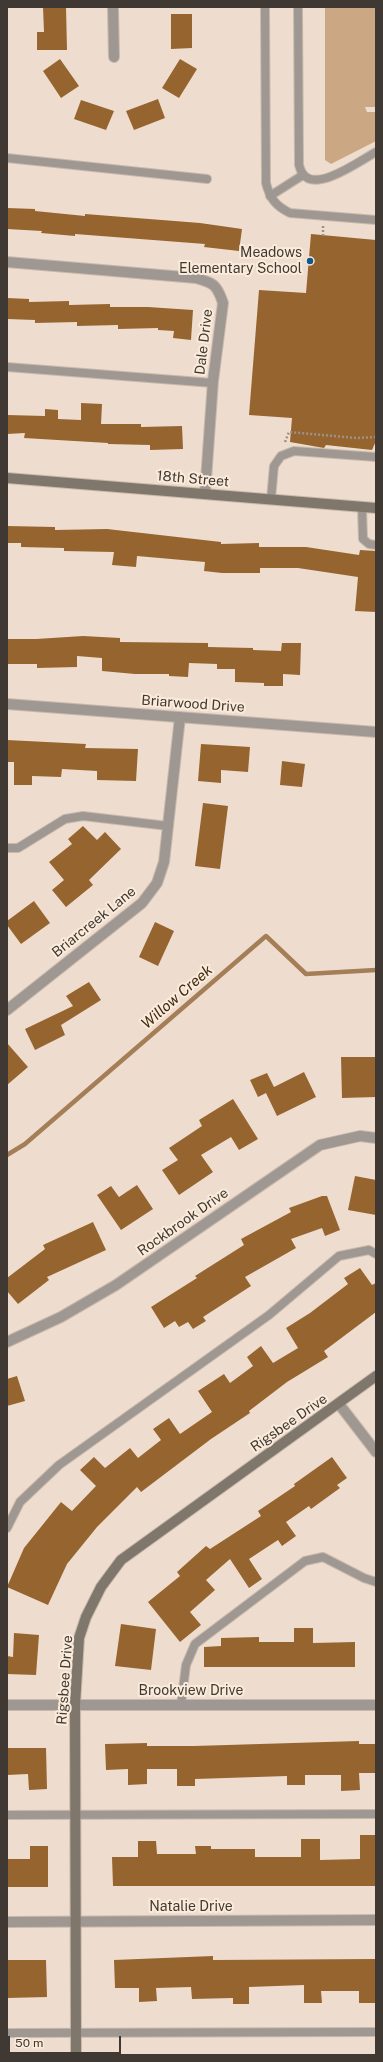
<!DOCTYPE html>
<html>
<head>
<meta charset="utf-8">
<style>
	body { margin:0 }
	#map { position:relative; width:383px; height:2062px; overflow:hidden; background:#eeddce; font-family:"Public Sans",sans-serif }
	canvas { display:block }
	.frame { position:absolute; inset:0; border:8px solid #403933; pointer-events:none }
	.scale { position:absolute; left:8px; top:2036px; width:113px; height:18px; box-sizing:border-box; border:2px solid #403933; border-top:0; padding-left:5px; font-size:12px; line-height:14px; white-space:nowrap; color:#403933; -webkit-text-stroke:3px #fbebdb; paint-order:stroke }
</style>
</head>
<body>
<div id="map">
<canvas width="383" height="2062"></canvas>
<div class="frame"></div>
<div class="scale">50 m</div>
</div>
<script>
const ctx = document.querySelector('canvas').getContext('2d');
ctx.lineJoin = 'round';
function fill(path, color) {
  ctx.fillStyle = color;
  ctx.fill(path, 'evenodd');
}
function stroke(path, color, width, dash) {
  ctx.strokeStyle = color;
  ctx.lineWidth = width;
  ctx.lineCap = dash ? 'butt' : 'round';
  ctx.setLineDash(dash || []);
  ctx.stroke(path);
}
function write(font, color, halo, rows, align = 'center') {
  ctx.font = font + ' "Public Sans",sans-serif';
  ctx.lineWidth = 4;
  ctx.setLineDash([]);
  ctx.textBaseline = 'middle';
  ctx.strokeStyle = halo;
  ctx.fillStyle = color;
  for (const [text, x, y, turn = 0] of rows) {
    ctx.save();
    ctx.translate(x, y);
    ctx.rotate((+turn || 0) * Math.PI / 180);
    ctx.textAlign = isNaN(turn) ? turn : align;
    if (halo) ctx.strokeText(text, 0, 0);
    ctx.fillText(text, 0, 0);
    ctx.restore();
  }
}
const green = new Path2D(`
	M325,7H376V107H365L367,112H376V141L331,164L325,160Z`);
const stream = new Path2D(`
	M7,1155L25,1144L266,936L306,974L376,970`);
const building = new Path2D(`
	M43,7H66L67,50H37V32H44Z
	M171,14H192V48L171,49Z
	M60,59L79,86L61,98L43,71Z
	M180,59L197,69L179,98L162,88Z
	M158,99L165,118L134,130L126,111Z
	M81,100L114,111L106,130L74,119Z
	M7,208L35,209V211L85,216V214L200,223L242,229L239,251L204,247L205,244L75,234V236L41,233L42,231L7,229Z
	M311,234L376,240V441L372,450L326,445L324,448L290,442L292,418L249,415L259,290L306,293Z
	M7,298L29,299V302L69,301V305L110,304V307H148L193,310L191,340L173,338L174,331L158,330V328L118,329V325L77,326V322L35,323V320L7,319Z
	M81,403L102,404L101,424H141V427L182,426L183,449L150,450V445L108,444V443L24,438L25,433L7,434V415L45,416V409L58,410V419L81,420Z
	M7,526L55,527V530L107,529L221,542V544L259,543V547H306L359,555L360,550L376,551V612L355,611L358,577L298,568H260V573H222L204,571L205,562L137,556L136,567L112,565L114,552L64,551V548L21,547V543H7Z
	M83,636L120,638V642L208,643V647L253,648V650L281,651L282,643H301L300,675L283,674V686H264V683L235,682V669H217V664L189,663L188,677L169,676V674H135L102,671V658L77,656V667L37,668V664H7V639H36Z
	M7,740L86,744L85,748L138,749L136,781L97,780V771L62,769L61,777L32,776V785H14V762H7Z
	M201,744L250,747L248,772L221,770V783L198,781Z
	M282,761L305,764L302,787L280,785Z
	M203,803L228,806L220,869L195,866Z
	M83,826L97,840L105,832L121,849L89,880L93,885L66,907L52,890L64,880L49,862L72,844L68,839Z
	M34,901L50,923L21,944L7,925V921Z
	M155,922L174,931L158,966L139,957Z
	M89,982L101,1000L61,1025L65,1035L35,1050L25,1029L73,1006L66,996Z
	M7,1043L28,1067L7,1085Z
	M341,1057H376V1097L342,1098Z
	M304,1072L316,1097L277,1116L266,1093L258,1097L250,1080L267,1073L274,1087Z
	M233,1099L258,1139L239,1150L231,1137L201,1155L213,1172L179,1195L162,1170L178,1160L169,1148L202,1126L199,1120Z
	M355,1176L376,1180V1215L348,1210Z
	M137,1185L153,1209L121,1230L97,1195L111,1186L119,1197Z
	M322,1196H327L340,1230L325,1236L322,1228L291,1239L296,1248L245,1277L251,1286L203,1317L206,1321L193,1329L188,1322L179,1327L175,1321L164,1328L151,1307L197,1278L195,1276L244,1245L241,1239L291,1212L289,1208Z
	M93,1222L106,1250L47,1277L49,1280L18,1304L7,1291V1278L45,1249L43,1245Z
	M360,1268L372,1285L376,1283V1312L324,1351L328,1357L287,1382L249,1411L250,1413L211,1439L141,1492L137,1487L97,1527L67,1564L48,1605L7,1587L24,1548L61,1502L72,1511L96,1486L80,1470L94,1457L105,1468L130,1448L138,1458L161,1440L153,1429L169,1418L180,1434L212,1412L198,1391L224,1374L230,1383L253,1366L247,1357L261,1346L273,1363L298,1348L286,1328L310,1313L348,1284L344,1278Z
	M17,1376L25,1401L7,1406V1379Z
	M332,1457L347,1478L337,1485L340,1488L311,1509L309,1506L286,1522L296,1536L282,1546L278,1540L249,1559L262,1579L249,1588L230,1559L206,1580L215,1590L190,1612L201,1625L180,1642L148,1602L180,1576L177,1572L206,1546L210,1549L261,1516L258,1511L295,1486L294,1484Z
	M121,1624L156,1629L151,1670L115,1666Z
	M294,1628H313V1643L355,1642V1667H204V1647L221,1646V1638L259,1637V1642H294Z
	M14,1633L39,1635L36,1675L7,1674V1656L13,1657Z
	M359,1741V1744H376V1773H359L360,1790L341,1791V1775H305V1785H287V1776L195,1779V1786H177V1769H147V1784L128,1785V1769L106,1770L105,1744L147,1743V1746H194Z
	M7,1748H46L47,1789L29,1790L28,1774L7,1775Z
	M360,1835H376V1886H113L112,1857H138V1841H156L157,1854H196L195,1846H211V1849H255V1857H301V1839H320V1860L360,1859Z
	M30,1846H48V1887H7V1859H30Z
	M213,1956V1960L376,1959V2003H359V1991H321L322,2003H304V1985L249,1987V2004H233V1998L192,1999L191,1987L156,1988L157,2001L139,2002V1988H115L114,1960Z
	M7,1960H46L47,1997L7,1998Z`);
const path = new Path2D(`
	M323,236V226
	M285,442L289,432L356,438L376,437`);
const lane = new Path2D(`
	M265,7L266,183C270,199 276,206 290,213L376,220
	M298,7L299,165C300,168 301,172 303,174C316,193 361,160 376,152
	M7,158L207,179
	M270,196L303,175
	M7,367L213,383
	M271,499L274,466L281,456L294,451L376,457
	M362,507L363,539L369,544L376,545
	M7,848H18L65,819L83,816L168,826
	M7,1528L20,1502L59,1465L269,1315L339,1256L369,1250L376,1254
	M181,1705L186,1665L195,1644L305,1561L323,1557L364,1578L376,1582
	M7,1815L376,1814
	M7,2033L376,2032`);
const street = new Path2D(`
	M113,7L114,57
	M7,262L196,278C214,283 217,285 223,303L213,381L205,494
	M7,704L376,732
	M7,1010L142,903L157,883L164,862L180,717
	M7,1342L61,1317L116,1285L320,1145L360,1136L376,1138
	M339,1404L376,1452
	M7,1705H376
	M7,1922L376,1920`);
const secondary = new Path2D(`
	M7,478L376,508
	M76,2055L75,1705L79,1638L86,1617L101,1587L121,1560L376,1376`);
const markers = [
	[310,261,4,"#0e598d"]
];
const poiNames = [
	["Meadows",302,253],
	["Elementary School",302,269]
];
const streetNames = [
	["Dale Drive",204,342,-83],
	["18th Street",193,479,5],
	["Briarwood Drive",193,704,4],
	["Briarcreek Lane",94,922,-39],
	["Rockbrook Drive",183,1222,-35],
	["Rigsbee Drive",289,1423,-35],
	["Rigsbee Drive",65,1680,-86],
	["Brookview Drive",191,1691],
	["Natalie Drive",191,1907]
];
const waterNames = [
	["Willow Creek",177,997,-41]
];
fill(green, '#cca784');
stroke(stream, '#a47e57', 4.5);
fill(building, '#96642f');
stroke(lane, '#c8b9ac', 10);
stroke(street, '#c8b9ac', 12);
stroke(secondary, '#c8b9ac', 12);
stroke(path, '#9d9186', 2.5, [2, 2]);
stroke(lane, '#9f9892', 8);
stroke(street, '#9f9892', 10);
stroke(secondary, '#7f766c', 10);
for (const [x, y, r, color] of markers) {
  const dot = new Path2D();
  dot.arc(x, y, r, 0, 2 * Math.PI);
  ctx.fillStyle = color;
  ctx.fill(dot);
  stroke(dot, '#fbebdb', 1.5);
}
write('14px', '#403933', '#fbebdb', poiNames, 'right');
write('14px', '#403933', '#fbebdb', streetNames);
write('italic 15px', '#412b13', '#fbebdb', waterNames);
</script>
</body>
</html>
